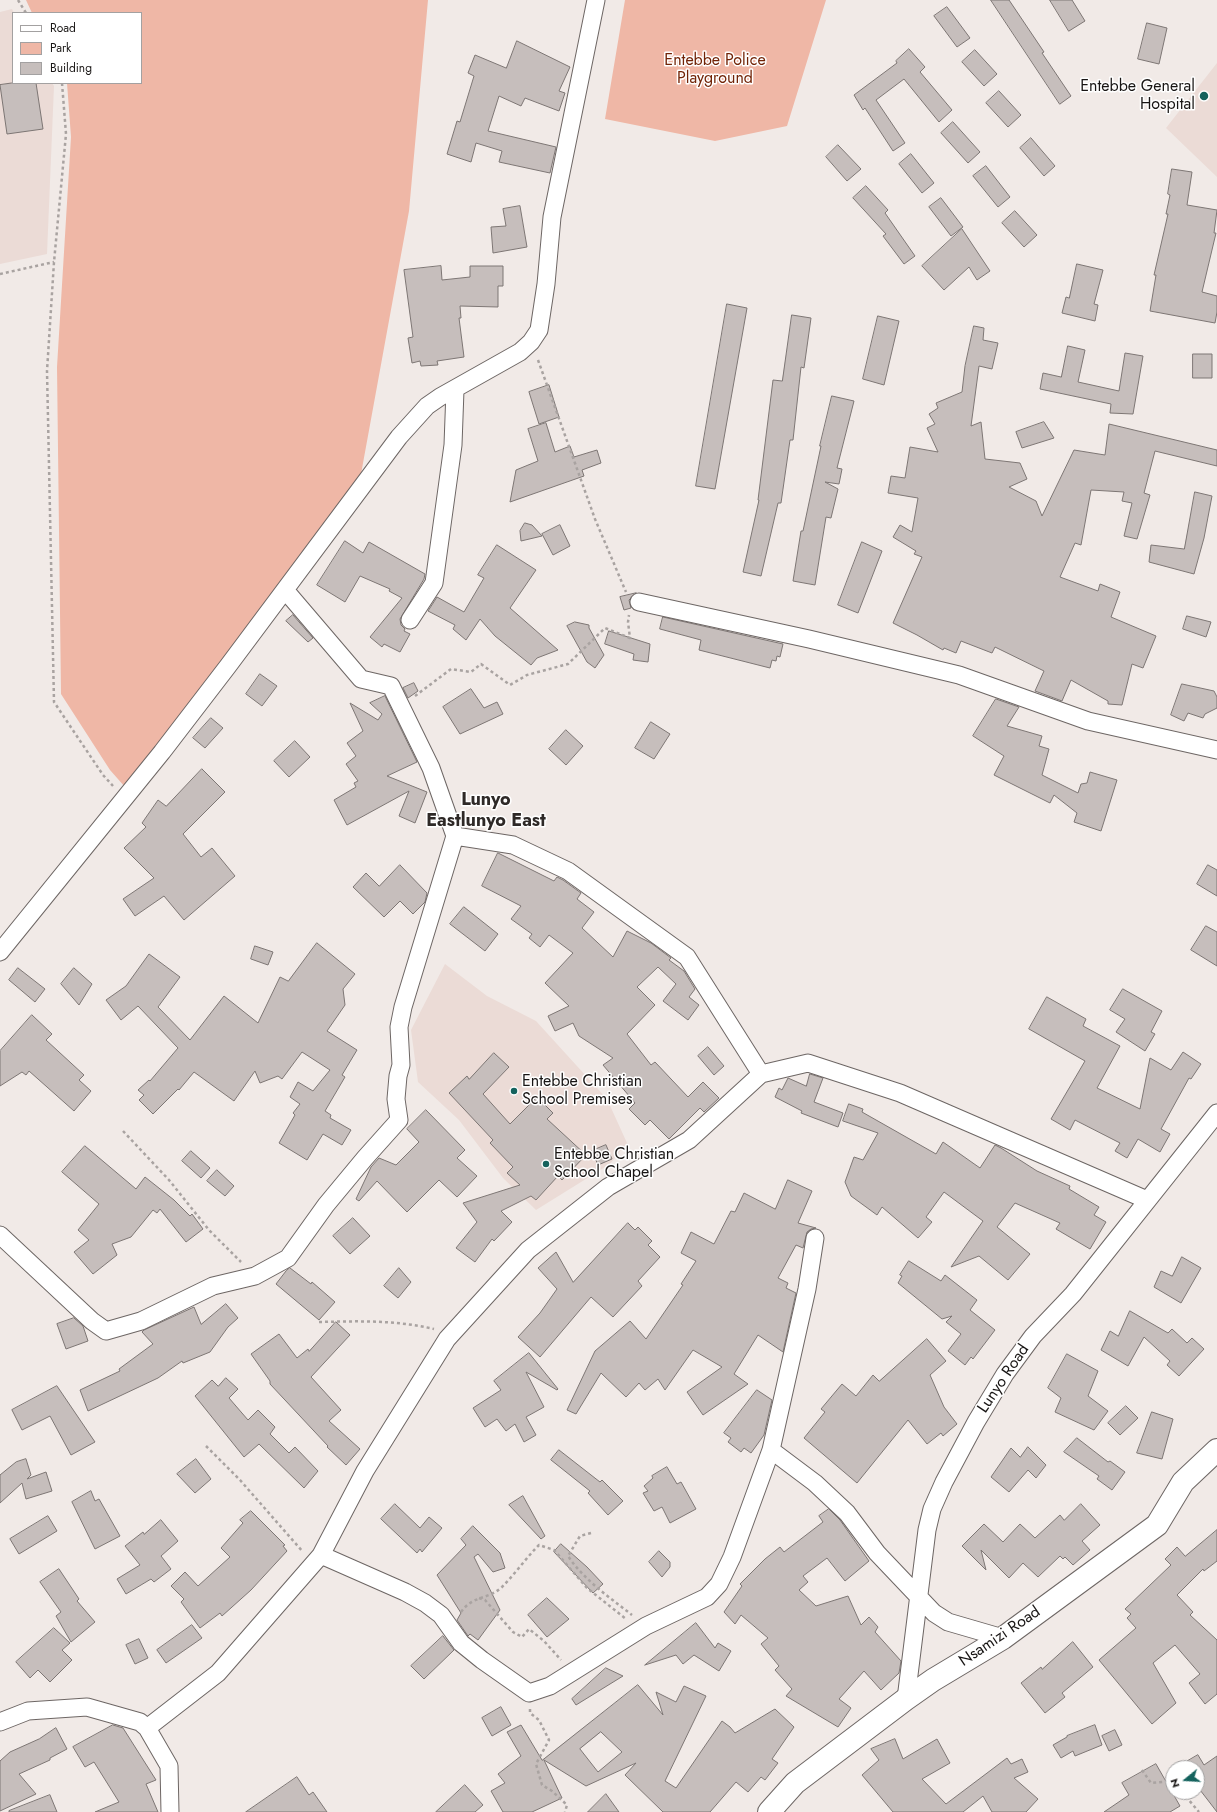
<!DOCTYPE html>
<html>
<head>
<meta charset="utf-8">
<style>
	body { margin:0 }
	#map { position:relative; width:1217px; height:1812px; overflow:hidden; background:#f1eae7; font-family:Jost,sans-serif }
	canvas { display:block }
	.legend { position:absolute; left:12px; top:12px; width:130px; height:72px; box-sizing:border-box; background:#fff; border:1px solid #a3a1a1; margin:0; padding:5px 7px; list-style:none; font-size:12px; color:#181514 }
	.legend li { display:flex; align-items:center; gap:8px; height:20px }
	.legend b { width:20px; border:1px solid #a3a1a1 }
	.north { position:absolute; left:1165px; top:1760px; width:40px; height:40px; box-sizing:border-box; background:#fff; border:1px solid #a3a1a1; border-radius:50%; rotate:252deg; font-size:11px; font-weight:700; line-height:16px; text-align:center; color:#181514 }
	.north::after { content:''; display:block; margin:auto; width:14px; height:18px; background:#14625d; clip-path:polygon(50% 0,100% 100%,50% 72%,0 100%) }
</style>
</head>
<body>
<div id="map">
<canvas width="1217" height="1812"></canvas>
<ul class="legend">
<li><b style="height:5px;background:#fff"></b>Road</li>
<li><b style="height:11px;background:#efb7a6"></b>Park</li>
<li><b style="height:11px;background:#c6bebc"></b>Building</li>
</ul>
<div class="north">N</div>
</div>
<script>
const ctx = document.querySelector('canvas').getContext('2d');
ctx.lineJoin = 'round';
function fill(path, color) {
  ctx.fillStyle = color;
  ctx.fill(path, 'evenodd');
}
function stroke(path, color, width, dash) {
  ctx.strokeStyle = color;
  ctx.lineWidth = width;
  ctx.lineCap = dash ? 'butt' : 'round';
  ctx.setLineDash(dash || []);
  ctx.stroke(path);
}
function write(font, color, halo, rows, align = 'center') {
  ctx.font = font + ' Jost,sans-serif';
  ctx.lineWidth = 3;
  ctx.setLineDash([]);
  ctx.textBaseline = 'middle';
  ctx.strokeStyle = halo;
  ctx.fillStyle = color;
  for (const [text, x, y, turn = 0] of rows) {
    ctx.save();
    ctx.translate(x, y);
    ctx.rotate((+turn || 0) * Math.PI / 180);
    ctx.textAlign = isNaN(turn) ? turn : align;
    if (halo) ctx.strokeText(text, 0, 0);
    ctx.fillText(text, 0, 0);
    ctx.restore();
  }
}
const built = new Path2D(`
	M12,9L14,13L13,83H52L54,86L47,254L0,264V12Z
	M1217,63V177L1166,128Z
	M445,964L487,996L536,1021L607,1099L627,1143L610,1164L536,1210L503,1178L459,1120L418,1082L411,1030Z`);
const green = new Path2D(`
	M26,0H428L409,211L357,496L125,787L110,770L61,694L57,367L71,137L67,83H141V13H32Z
	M625,0H826L787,126L715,141L605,119Z`);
const building = new Path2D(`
	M991,0H1009L1044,52L1042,53L1071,96L1060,104Z
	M1050,0H1072L1085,21L1069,31Z
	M947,7L970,38L957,47L934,16Z
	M1147,23L1167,28L1159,64L1138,59Z
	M517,41L570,67L559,91L565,93L559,111L525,98L521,106L499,96L488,131L556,147L550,173L499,162L502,151L476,143L471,162L447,154L457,121L460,122L474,76L468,73L475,55L506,68Z
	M909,49L925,67L920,72L952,110L939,122L904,79L876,100L905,143L893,151L865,108L863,110L854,95L897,63L896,61Z
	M975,50L997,74L984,86L962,62Z
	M12,83H36L43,129L7,134L0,85Z
	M999,91L1021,115L1008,127L986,103Z
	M953,122L980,152L968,163L941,133Z
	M1031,138L1055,166L1044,176L1020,148Z
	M838,145L861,169L847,181L826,157Z
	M911,154L934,183L922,193L899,164Z
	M986,166L1010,197L998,207L973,176Z
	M1172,169L1192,172L1187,205L1217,210L1214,233H1216L1202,292L1217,296V312L1215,323L1150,311L1156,275H1154L1168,214H1166L1170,195L1168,194Z
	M866,186L888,210L885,213L915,256L904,264L883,236L886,234L853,198Z
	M941,198L963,227L951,236L929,207Z
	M520,206L527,247L493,253L491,227L506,226L503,209Z
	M1015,211L1037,235L1024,247L1002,223Z
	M962,229L990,271L977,280L969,267L944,290L922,266Z
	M1077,264L1103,270L1094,304L1098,305L1095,321L1062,313L1066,297L1069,298Z
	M441,266L442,280L470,277V266H503V286H498V307L460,306L461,318H459L464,357L437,361L438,365L421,366L420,361L412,363L408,338L413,337L404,270Z
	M727,304L747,308L715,489L696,486Z
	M792,315L811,318L804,368L801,367L793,440H790L781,503H778L761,576L743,572L759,500H758L773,380L782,381Z
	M878,316L899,321L884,385L863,379Z
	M974,326L984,328L983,340L998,343L992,369L979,366L971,426L981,422L985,459L1020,463L1027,479L1009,487L1036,501L1042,516L1074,450L1105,455L1109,424L1217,450V466L1155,451L1144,493L1150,495L1137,539L1124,536L1132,503L1122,501L1124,492L1091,490L1081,545L1075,543L1060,577L1098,591L1100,584L1120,592L1111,617L1156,636L1143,668L1132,664L1122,705L1108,704V701L1071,680L1062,701L1035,691L1044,671L995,647L992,653L961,641L956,653L944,648L943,650L917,635L893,623L922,557L914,554L916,551L893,537L900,525L912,532L918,498L888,493L891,476L905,478L910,447L938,452L927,428L935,424L929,414L938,408L936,403L962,392L965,366Z
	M1068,346L1085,350L1078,382L1119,391L1125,353L1143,356L1133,414L1110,413L1111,404L1040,389L1043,373L1061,377Z
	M1193,354H1212V378H1193Z
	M549,385L559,417L539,424L529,392Z
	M832,396L854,401L837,468L842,469L839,484L825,482L838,489L831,518L826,517L815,585L793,581L801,531H803L821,446H820Z
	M1044,422L1054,438L1022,448L1016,432Z
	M546,423L555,452L570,446L574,457L597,450L601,463L582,470L584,476L510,502L516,470L538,461L528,429Z
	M1195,492L1212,496L1204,538L1194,574L1149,562L1151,545L1184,549Z
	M525,523L532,525L542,536L521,541L520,531Z
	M560,525L570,546L553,555L542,534Z
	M345,541L363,553L369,542L425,574L424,579L400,619L401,625L405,629L404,631L410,634L400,652L384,644L382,647L370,637L402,598L389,591L390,589L360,576L345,602L317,585Z
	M862,542L882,551L858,613L838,605Z
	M497,545L536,570L510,608L558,650L537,658L531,665L495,636L480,619L466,640L453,629L455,625L428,611L437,597L464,612L484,578L478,575Z
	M636,593L629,600L631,608L624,610L620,597Z
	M293,615L313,638L308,642L286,621Z
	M1187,616L1211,622L1206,637L1183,629Z
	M663,617L783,644L780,657L777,656L776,661L772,660L770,668L699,650L701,640L660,629Z
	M575,622L589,625V628L604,655L595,668L587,662L567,626Z
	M609,631L650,644L648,662L633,660L634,654L605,644Z
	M260,674L277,686L262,706L246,694Z
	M414,683L418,691L408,698L403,688Z
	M1182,684L1214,691L1217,697V708L1205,714L1203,718L1188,713L1184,721L1171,715Z
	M471,689L484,708L497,702L503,714L460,734L443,707Z
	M385,696L417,762L387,776L427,792L415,823L399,816L409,791L347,825L334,800L356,787L354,783L358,781L346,764L356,756L347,743L363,731L350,703L378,720L382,714L370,703Z
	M996,699L1019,707L1007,726L1042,736L1039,746L1049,749L1042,775L1078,793L1081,784L1087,783L1090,772L1117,780L1101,831L1074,822L1077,813L1054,795L1050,803L994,775L1004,756L973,736Z
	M211,718L223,728L205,748L193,738Z
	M651,722L670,734L654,759L635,748Z
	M566,730L583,746L566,765L549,749Z
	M295,741L310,757L289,777L274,761Z
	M202,769L225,792L183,834L201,857L212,848L235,876L184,920L164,896L135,916L123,899L154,878L124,848L146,827L142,823L158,800L166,806Z
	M498,853L554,881L557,877L563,880L581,893L577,899L594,912L582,928L613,957L627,931L651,943L671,958L669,960L684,971L695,989L689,997L699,1005L688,1020L663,1001L676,984L658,967L637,987L655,1005L627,1034L651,1065L655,1062L688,1097L703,1082L719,1098L704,1112L700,1108L669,1139L650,1120L645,1125L629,1109L635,1103L603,1065L613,1058L579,1036L573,1023L555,1031L548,1016L569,1006L545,983L573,953L549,935L540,947L529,938L532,934L511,919L521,906L482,886Z
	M400,865L427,893L425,902L413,914L400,901L384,917L353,887L366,873L379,886Z
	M1208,865L1217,870V896L1197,884Z
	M464,907L498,934L485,951L450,924Z
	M1206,926L1217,932V966L1191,950Z
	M317,943L355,974L343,989L345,1005L327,1031L357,1050L342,1075L345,1077L325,1111L331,1115L330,1118L351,1130L342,1145L323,1134L307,1160L279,1143L295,1115L293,1113L300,1104L290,1097L298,1082L313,1091L330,1070L302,1052L282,1079L278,1076L260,1083L255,1071L234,1101L194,1072L179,1090L178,1089L153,1114L139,1100L144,1095L138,1090L149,1080L150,1081L178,1048L138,1006L121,1020L106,1000L126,986L149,954L180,977L158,1007L190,1040L224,996L258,1023L280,977L288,981Z
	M255,946L273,952L268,965L251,959Z
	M18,968L45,989L35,1002L9,980Z
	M74,968L92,984L79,1005L61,984Z
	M1123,989L1162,1011L1151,1032L1155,1034L1145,1051L1116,1032L1125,1019L1110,1010Z
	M1047,997L1086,1019L1083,1026L1120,1046L1097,1088L1140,1109L1150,1058L1171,1070L1183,1052L1201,1064L1191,1079L1189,1078L1161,1129L1170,1134L1160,1152L1138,1139L1127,1158L1115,1151L1120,1143L1075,1120L1070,1130L1051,1119L1085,1061L1029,1029Z
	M32,1015L52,1034L46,1040L84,1075L79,1080L91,1091L74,1111L29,1071L26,1075L22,1072L0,1086V1051Z
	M708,1047L724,1066L714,1075L698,1056Z
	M494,1053L509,1067L483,1094L510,1124L537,1097L553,1113L547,1119L586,1155L562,1180L558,1176L536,1200L531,1196L501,1211L512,1222L494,1241L492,1239L475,1262L456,1248L477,1222L463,1203L520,1185L507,1173L513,1167L490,1143L493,1140L449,1093L467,1076L469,1079Z
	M810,1074L823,1078L814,1102L843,1113L838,1127L801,1113L802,1111L775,1097L779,1088L782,1090L788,1078L806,1086Z
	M849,1104L863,1109L862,1112L936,1154L943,1142L980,1168L995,1145L1001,1148L1037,1171L1070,1186L1069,1189L1099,1207L1094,1215L1106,1222L1090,1249L1056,1229L1060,1223L1015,1203L997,1227L1030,1254L1008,1280L979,1256L951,1267L983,1221L944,1192L926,1217L932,1222L918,1238L882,1207L877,1215L851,1196L845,1182L854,1157L863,1160L878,1133L843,1121Z
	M426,1110L465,1150L457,1158L477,1176L457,1197L439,1180L407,1212L377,1181L359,1201L356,1199L371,1167L379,1158L396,1165L419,1142L407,1129Z
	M606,1145L612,1159L598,1165L592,1151Z
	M85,1146L136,1189L145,1177L174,1200L190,1216L192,1214L203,1229L186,1242L160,1209L157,1213L153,1210L131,1237L112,1244L117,1255L93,1274L74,1252L89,1240L78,1230L99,1204L62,1172Z
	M191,1151L210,1168L201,1178L182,1161Z
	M217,1170L234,1186L225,1196L207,1181Z
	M788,1180L812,1191L798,1223L816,1228L811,1229L807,1232L803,1248L796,1245L778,1278L788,1283L786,1288L796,1293L783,1352L758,1335L734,1374L748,1384L703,1415L687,1392L722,1367L693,1350L665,1390L658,1379L645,1390L639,1383L626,1397L601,1373L576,1414L567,1410L595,1351L630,1321L646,1339L683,1285L681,1284L696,1261L681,1253L691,1232L714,1244L731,1211L735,1212L744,1193L775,1209Z
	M353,1218L370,1236L350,1254L333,1236Z
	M628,1223L635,1230L638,1227L652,1241L648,1245L660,1257L638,1281L642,1286L613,1317L591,1297L540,1357L518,1337L540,1313L557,1289L538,1268L556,1252L573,1282Z
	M1182,1257L1201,1268L1181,1303L1154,1287L1161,1271L1172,1276Z
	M909,1261L941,1281L945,1275L977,1300L970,1310L995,1330L973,1359L971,1357L965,1365L948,1351L961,1334L946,1322L952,1316L942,1319L898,1283L902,1276L900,1275Z
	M290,1268L311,1284L312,1282L335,1302L319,1320L276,1284L286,1271Z
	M399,1268L411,1282L398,1298L384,1286Z
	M226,1304L238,1318L228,1327L210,1352L183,1363L182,1361L158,1378L88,1411L80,1390L120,1371L119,1369L153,1344L142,1332L144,1330L194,1307L201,1324Z
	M1130,1311L1168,1333L1172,1329L1187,1343L1192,1338L1204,1349L1179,1376L1167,1365L1170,1361L1144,1337L1128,1366L1101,1350L1110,1331L1118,1336Z
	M74,1318L83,1326L88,1341L66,1349L57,1324Z
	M336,1322L350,1335L311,1377L341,1410L329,1421L360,1449L346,1465L327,1447L328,1446L270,1384V1381L251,1354L279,1334L297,1358L308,1349L309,1351Z
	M927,1339L946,1361L930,1375L944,1407L957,1424L943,1436L941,1433L927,1444L908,1420L857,1483L804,1438L825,1412L821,1409L842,1384L856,1396L873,1375L879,1381Z
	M529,1353L558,1389L557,1390L526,1372L544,1407L526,1417L536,1435L524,1442L515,1424L506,1431L497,1419L485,1427L473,1408L501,1390L494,1381Z
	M1067,1354L1098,1371L1088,1396L1108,1411L1094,1430L1055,1412L1061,1398L1048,1388Z
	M226,1378L238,1389L229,1398L248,1420L258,1410L275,1427L270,1434L289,1453L295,1447L318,1471L304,1488L259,1444L244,1457L195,1396L212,1380L218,1386Z
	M57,1386L95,1442L71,1455L50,1416L22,1430L12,1410Z
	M757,1390L772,1400L764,1435L751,1453L744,1448L741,1452L728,1442L731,1438L724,1433Z
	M1126,1406L1138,1418L1120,1435L1108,1423Z
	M1152,1412L1173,1419L1162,1459L1137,1453Z
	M1077,1438L1108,1462L1110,1461L1125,1472L1112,1490L1097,1479L1099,1476L1064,1452Z
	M1028,1447L1046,1465L1036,1478L1028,1470L1009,1492L991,1477L1011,1448L1020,1457Z
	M559,1450L600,1482L602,1480L623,1501L608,1515L588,1493L590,1491L551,1460Z
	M26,1459L31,1475L27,1479L46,1472L52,1491L26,1499L22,1483L0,1503V1475L16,1462Z
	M196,1459L211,1479L195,1493L177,1474Z
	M667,1467L677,1484L681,1482L696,1509L670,1523L662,1507L654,1511L643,1493L648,1491L644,1486L653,1478L652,1476Z
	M91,1491L95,1501L99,1499L120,1536L95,1549L72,1502Z
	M523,1496L545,1536L541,1539L509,1505Z
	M395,1504L420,1528L429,1517L442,1528L422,1552L420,1549L417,1553L381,1519Z
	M1081,1504L1100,1525L1082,1541L1090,1550L1073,1565L1065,1557L1063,1559L1060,1556L1038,1577L1023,1563L1009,1578L981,1550L986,1570L962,1546L984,1524L1003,1542L1020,1524L1035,1538L1060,1515L1064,1520Z
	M829,1509L840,1520L869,1561L845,1581L827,1558L803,1576L808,1582L799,1590L816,1606L848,1596L861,1625L869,1617L878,1627L875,1632L901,1661L899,1673L881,1690L864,1671L839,1699L851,1708L838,1727L786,1696L792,1689L775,1670L779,1666L761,1644L768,1638L741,1615L735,1624L724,1612L742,1586L740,1584L765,1559L780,1547L784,1552L823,1522L819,1516Z
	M251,1511L285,1545L283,1546L287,1551L251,1590L222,1616L220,1613L200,1628L181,1602L184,1599L171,1586L185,1572L198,1586L230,1557L221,1548L243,1523L240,1520Z
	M48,1516L57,1531L19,1554L10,1539Z
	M161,1520L178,1541L161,1556L171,1569L154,1582L151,1579L126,1594L117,1579L140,1565L125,1546L143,1532L144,1534Z
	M473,1526L500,1553L505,1568L493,1572L478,1554L474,1557L500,1610L478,1640L470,1634L468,1636L457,1620L461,1613L437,1575L466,1545L461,1539Z
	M1217,1530V1561L1204,1571L1203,1569L1177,1595L1193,1612L1190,1615L1217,1640V1694L1205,1704L1189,1683L1200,1674L1175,1645L1153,1663L1176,1703L1152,1724L1099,1660L1136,1628L1127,1618L1131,1614L1125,1609L1171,1565L1165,1559L1177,1547L1185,1556Z
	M561,1544L587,1567L603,1584L593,1593L554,1552Z
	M659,1551L670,1562V1567L662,1577L649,1562Z
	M59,1569L79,1599L77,1601L95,1622L71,1642L56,1616L61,1612L40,1582Z
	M547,1598L569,1619L547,1637L528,1615Z
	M696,1623L715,1648L718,1643L731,1651L719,1671L694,1655L683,1664L676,1655L645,1665Z
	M192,1625L202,1638L166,1663L157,1650Z
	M54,1628L70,1643L62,1650L72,1660L50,1682L38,1670L30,1678L16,1662Z
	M443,1636L454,1650L424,1679L411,1666Z
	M139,1639L148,1658L135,1664L126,1645Z
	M1073,1642L1093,1667L1062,1693L1065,1697L1045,1713L1021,1683L1041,1667L1042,1669Z
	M606,1668L623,1676L576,1705L572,1699Z
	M638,1685L663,1715L656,1692L676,1702L684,1686L706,1696L665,1781L676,1788L722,1721L730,1727L735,1733L775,1709L794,1727L772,1759L778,1763L765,1780L761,1777L748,1792L736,1782L710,1812H663L625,1775L636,1763L586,1786L544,1760L562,1798L532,1812H503L491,1791L505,1783L498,1774L521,1756L507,1732L521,1725L542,1760ZM601,1732L622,1752L598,1772L580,1749Z
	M501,1707L511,1725L492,1736L482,1718Z
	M113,1725L123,1728L156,1780L146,1784L158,1812H95L119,1802L94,1762L85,1767L73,1747Z
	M1095,1725L1102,1745L1075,1756L1073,1751L1061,1758L1053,1745L1067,1737V1736Z
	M56,1728L67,1749L50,1758V1760L19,1774L36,1794L0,1811V1761L10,1752L39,1739Z
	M1115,1730L1122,1745L1109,1751L1102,1736Z
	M895,1739L903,1759L937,1739L950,1763L922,1779L946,1804L1007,1758L1011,1764L1022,1759L1028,1772L1014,1778L1038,1799L1026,1812H992L983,1796L963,1812H893L862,1775L879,1760L871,1749Z
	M1198,1755L1204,1765L1217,1756V1812L1197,1786V1768H1183L1181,1765Z
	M1156,1764L1180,1806L1170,1812H1104L1129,1795L1122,1783Z
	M297,1777L309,1795L313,1792L327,1812H246Z
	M465,1785L483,1805L475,1812H436Z
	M606,1794L619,1812H588Z
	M50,1795L57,1812H9V1811Z`);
const path = new Path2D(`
	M18,0L26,13
	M62,83L66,134L54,262L47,371L54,702L103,775L113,786
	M0,274L54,262
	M538,360L595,519L626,592
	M415,696L451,669L471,672L481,664L510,685L527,675L568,664L605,628L630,638L628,622L629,615
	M123,1131L169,1180L209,1230L241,1262
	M319,1322C358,1321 396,1320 434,1329
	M206,1446L240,1480L303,1552
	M591,1533L580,1536L568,1556C584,1580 609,1597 632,1615
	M479,1598L485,1600L513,1632L522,1637L529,1629L544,1641L561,1660
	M461,1612C473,1595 488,1600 502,1587C515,1574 526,1558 539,1545L554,1550L587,1588L626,1619
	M530,1709V1713L539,1720L549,1740L536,1764L542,1785L552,1791L567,1805L565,1812
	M1142,1770L1151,1783L1173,1781
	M1182,1792L1199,1812`);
const street = new Path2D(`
	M285,590L361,679L391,686L431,768L455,836L513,845L568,871L687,957L761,1074
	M639,602L809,639L959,675L1088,721L1217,750
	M410,620L434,583L453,445L455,390
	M0,952L162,752L228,666L399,437L427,406L440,397L520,352L531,342L539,330L546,284L552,217L596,0
	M0,1235L92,1321L106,1331L141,1321L213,1286L255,1276L288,1258L326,1205L365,1158L399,1120L396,1099L398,1076L401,1065L399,1027L403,1007L455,836
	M771,1450L815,1483L847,1513L877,1553L934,1613L948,1622L1003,1638
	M321,1555L405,1592L425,1603L441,1615L461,1643L482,1660L529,1693L550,1686L646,1626L707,1597L719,1584L732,1557L771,1450L807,1289L815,1238
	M906,1699L927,1530L932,1509L944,1482L976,1422L1005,1374L1033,1336L1073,1294L1217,1113
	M0,1722L28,1711L87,1707L140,1722L147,1728L169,1766L170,1812
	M147,1728L218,1673L321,1555L365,1471L447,1339L528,1250L608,1187L689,1140L761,1074L808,1063L900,1093L1147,1200`);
const secondary = new Path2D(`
	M769,1812L795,1783L906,1699L933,1680L1003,1638L1157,1525L1183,1482L1217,1450`);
const markers = [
	[1204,96,5,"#14625d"],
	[514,1091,4,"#14625d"],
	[546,1164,4,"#14625d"]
];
const parkNames = [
	["Entebbe Police",715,61],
	["Playground",715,79]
];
const poiNames = [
	["Entebbe General",1195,87,"right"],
	["Hospital",1195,105,"right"],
	["Entebbe Christian",522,1082],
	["School Premises",522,1100],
	["Entebbe Christian",554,1155],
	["School Chapel",554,1173]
];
const streetNames = [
	["Lunyo Road",1004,1379,-56],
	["Nsamizi Road",1000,1637,-34]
];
const quarterNames = [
	["Lunyo",486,801],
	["Eastlunyo East",486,822]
];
fill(built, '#ebdbd6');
fill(green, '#efb7a6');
fill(building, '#c6bebc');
stroke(building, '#7d7674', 1);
stroke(street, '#6d6664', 19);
stroke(secondary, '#6d6664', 24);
stroke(path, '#a9a3a1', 2.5, [3, 3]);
stroke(street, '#fff', 17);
stroke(secondary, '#fff', 22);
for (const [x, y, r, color] of markers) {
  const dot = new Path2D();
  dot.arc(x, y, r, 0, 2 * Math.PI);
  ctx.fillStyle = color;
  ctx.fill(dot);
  stroke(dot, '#fff', 1.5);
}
write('16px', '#712306', '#fff', parkNames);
write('16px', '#181514', '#fff', poiNames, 'left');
write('16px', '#181514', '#fff', streetNames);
write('bold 18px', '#2e2927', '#fff', quarterNames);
</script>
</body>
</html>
